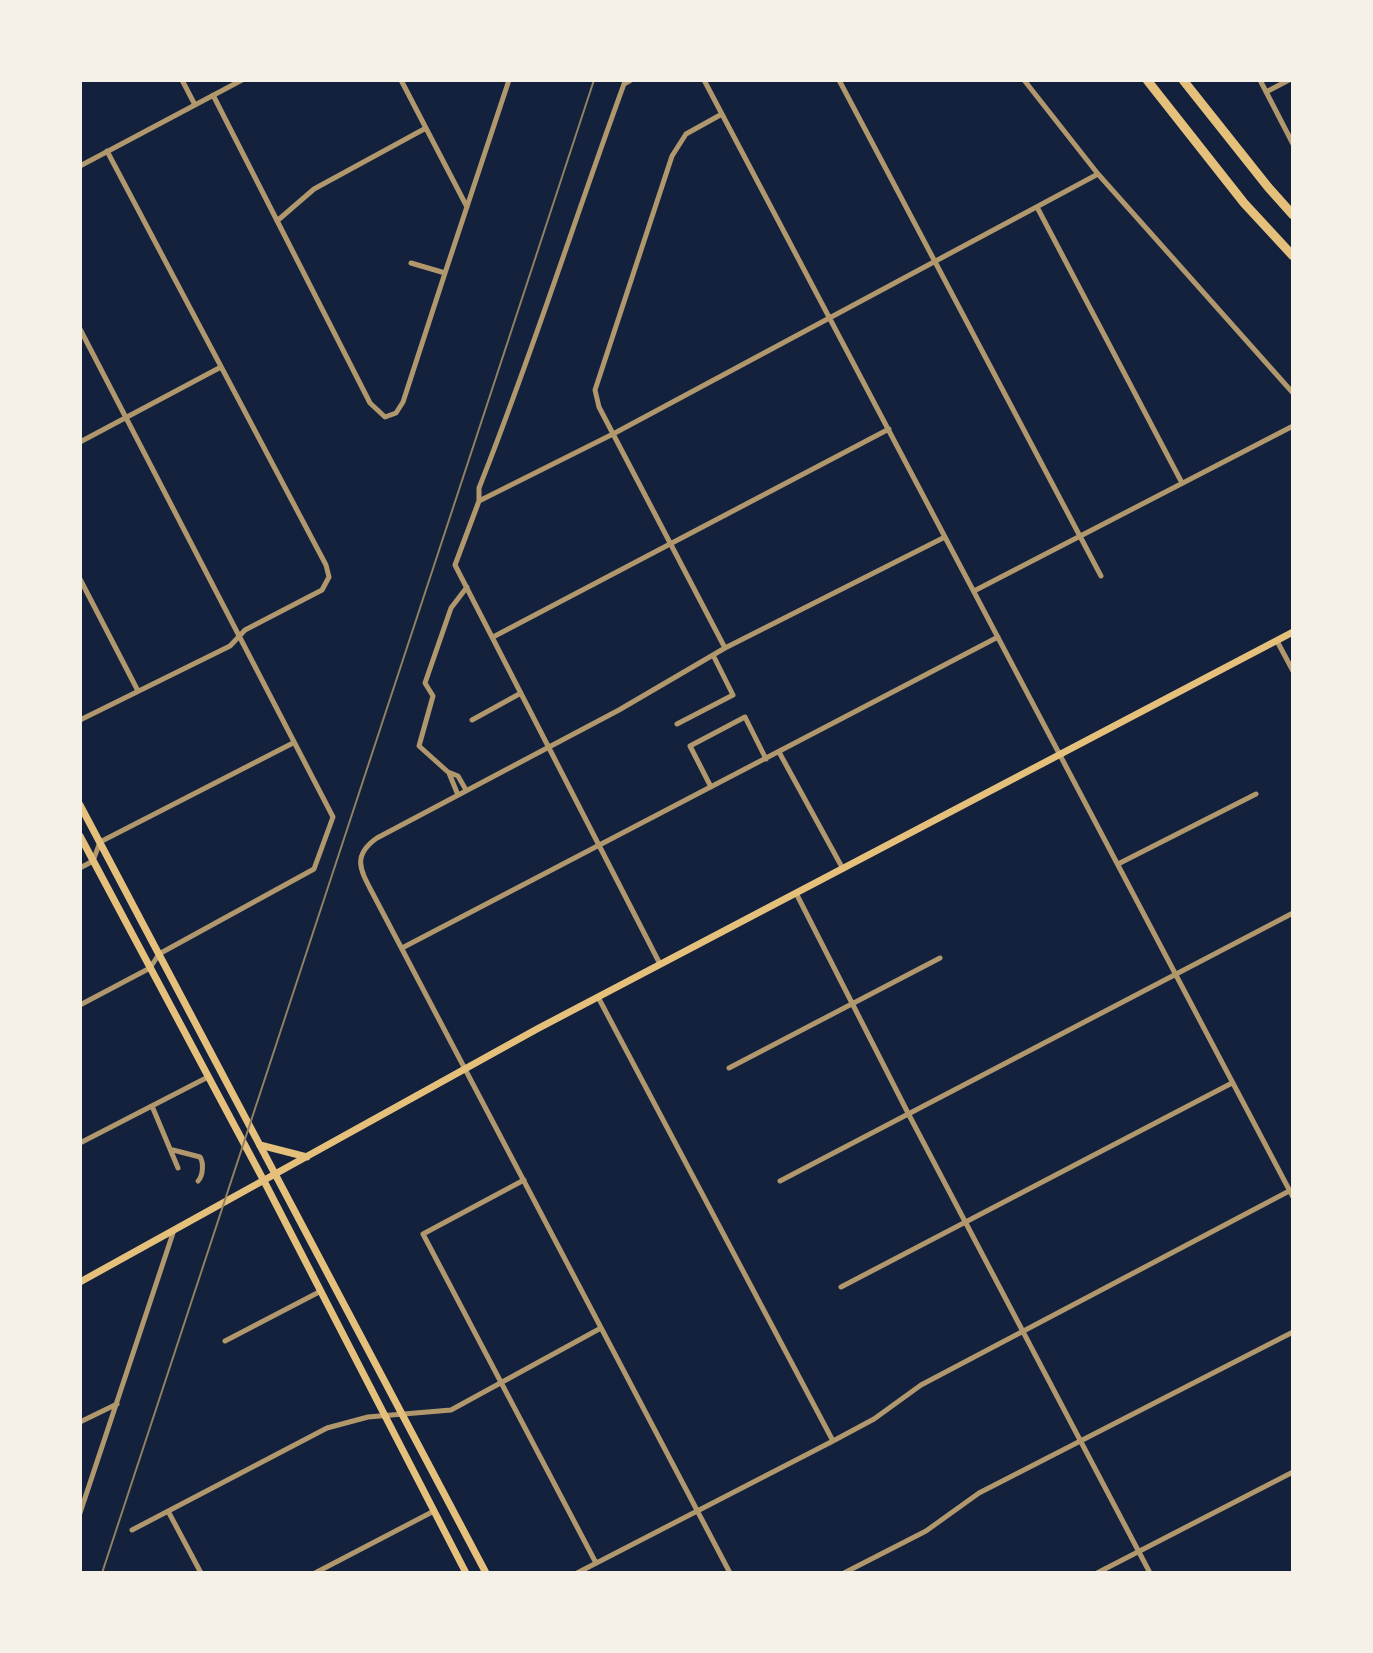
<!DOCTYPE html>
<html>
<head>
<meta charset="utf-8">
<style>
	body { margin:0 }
	#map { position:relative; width:1373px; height:1653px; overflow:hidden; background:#14213d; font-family:"DejaVu Sans",sans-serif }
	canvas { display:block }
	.frame { position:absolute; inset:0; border:82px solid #f6f1e7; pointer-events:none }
</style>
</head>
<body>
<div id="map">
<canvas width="1373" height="1653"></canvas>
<div class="frame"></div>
</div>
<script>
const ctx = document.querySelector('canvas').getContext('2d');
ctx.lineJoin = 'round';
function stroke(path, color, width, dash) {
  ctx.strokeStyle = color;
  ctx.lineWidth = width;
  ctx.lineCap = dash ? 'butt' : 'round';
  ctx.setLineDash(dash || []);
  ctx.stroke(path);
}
const minor = new Path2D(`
	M182,80L195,105
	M401,80L467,207
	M631,80L624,84C575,218 532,355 479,488V501L455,565L660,964
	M704,80L1293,1197
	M839,80L1101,576
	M1024,80L1098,174L1293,393
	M1260,80L1293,144
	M1266,92L1289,80
	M213,95L370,403L385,417L396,413L403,402L445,273
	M722,114L686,134L672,156L595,390L599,407L725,648
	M80,166L242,80
	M1037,207L1182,483
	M277,221L314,189L426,128
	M411,263L445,273L509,80
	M80,329L333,817L314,869L159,954L150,968L80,1005
	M80,442L221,367
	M479,501L613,434L1098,174
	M80,579L138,691
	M974,591L1293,426
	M493,637L889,429
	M1277,641L1293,671
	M80,720L230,646L245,630L322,590L329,577L326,565L107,151
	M472,720L521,693
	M677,724L733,695L713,655
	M779,752L843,869
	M449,773L458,795
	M711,787L690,746L745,717L766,759
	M466,790L458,776L448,772L419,746L433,696L425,683L451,608L467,587
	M1118,864L1256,794
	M80,868L93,861L100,842L293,743
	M796,893L909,1115L1150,1573
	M402,948L998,637
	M598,997L833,1441
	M729,1068L940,958
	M152,1106L178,1168
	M80,1143L208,1077
	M173,1150L200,1157C204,1163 203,1176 198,1181
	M524,1180L423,1234L596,1563
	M780,1181L1293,913
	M841,1287L1232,1083
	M225,1341L321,1291
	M80,1422L117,1404
	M168,1511L201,1573
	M80,1513L173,1233
	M132,1530L327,1428L368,1417L451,1410L601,1328
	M315,1573L434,1511
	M577,1573L833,1441L874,1419L921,1385L1293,1189
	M730,1573L373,894C361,871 351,856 377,838L619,710L725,648L945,537
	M844,1573L926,1531L979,1493L1293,1332
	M1097,1573L1293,1472`);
const secondary = new Path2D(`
	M260,1145L307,1157
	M80,1282L537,1029L1293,632`);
const primary = new Path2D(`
	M80,805L486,1573
	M80,836L264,1181L466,1573`);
const motorway = new Path2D(`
	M1147,80L1244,203L1293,256
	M1183,80L1268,187L1293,215`);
const rail = new Path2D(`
	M102,1573L594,80`);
stroke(minor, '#b1986c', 5);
stroke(secondary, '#e5c07b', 7);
stroke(primary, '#e5c07b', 7);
stroke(motorway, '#e5c07b', 9);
stroke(rail, '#918062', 2);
</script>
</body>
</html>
